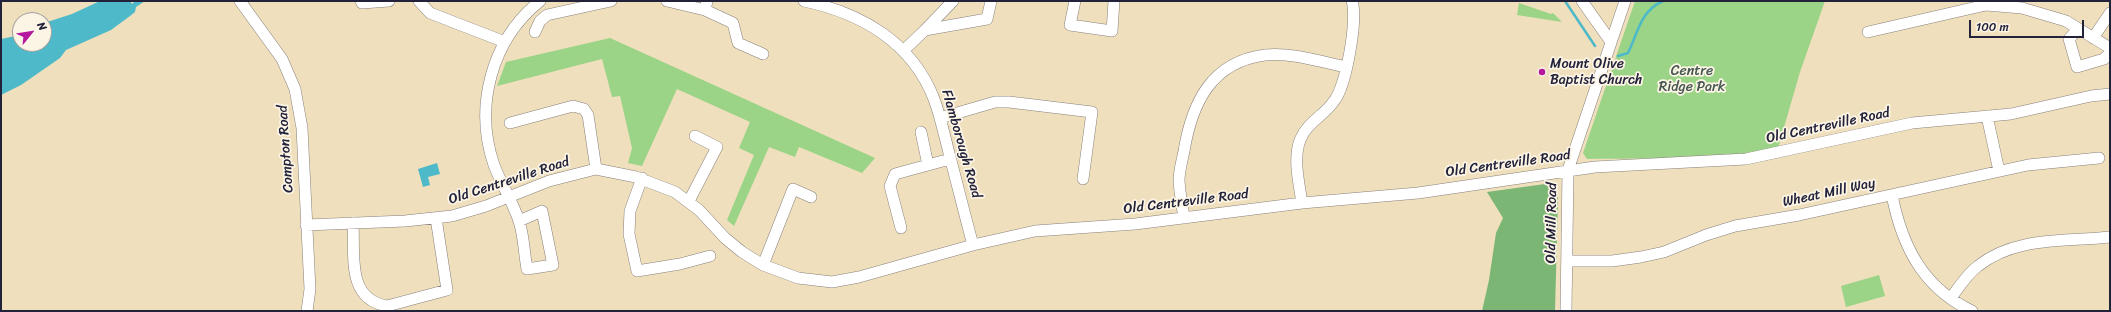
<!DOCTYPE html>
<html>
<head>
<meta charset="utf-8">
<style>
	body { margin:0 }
	#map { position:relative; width:2111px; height:312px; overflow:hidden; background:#efdfbd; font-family:Sriracha,sans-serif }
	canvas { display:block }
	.frame { position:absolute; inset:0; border:2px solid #22223b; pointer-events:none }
	.north { position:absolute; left:12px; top:12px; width:40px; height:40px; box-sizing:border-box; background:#fcf5e5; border:1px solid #a5a1a1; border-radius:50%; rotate:60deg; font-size:11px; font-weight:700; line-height:16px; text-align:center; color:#22223b }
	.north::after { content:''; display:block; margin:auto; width:14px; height:18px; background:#b5179e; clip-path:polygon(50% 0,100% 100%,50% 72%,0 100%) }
	.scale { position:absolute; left:1969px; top:20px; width:115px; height:18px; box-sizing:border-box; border:2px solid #22223b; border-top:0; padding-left:5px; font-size:12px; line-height:14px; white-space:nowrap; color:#22223b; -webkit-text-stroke:3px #fcf5e5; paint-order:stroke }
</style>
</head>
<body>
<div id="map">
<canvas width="2111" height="312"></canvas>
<div class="frame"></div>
<div class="north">N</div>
<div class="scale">100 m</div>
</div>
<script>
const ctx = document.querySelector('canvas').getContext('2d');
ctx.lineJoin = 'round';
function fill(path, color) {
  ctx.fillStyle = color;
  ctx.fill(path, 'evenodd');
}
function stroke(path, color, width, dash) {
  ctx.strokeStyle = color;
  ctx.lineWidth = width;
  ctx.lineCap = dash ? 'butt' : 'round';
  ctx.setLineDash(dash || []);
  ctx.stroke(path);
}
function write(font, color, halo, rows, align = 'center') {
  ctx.font = font + ' Sriracha,sans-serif';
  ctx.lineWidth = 3.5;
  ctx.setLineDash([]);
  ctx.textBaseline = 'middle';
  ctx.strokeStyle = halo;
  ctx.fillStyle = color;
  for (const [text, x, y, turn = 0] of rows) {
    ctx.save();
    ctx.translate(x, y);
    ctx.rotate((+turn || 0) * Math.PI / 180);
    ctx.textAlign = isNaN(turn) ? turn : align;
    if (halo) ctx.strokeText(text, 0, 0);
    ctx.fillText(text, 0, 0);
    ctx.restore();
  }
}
const green = new Path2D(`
	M1635,1H1825L1800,72L1778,148C1715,160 1650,158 1587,159L1583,153Z
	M1519,3L1551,14L1553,13L1562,22L1517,15Z
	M610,38L875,158L862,173L799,147L795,157L769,147L734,226L727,220L754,155L739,148L750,122L677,89L642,166L628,163L632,148L620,96L612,97L602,59L497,86L506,62Z
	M1879,275L1885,296L1846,307L1841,286Z`);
const forest = new Path2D(`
	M1545,184L1555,188L1558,198L1555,311H1482L1489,280L1496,233L1503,218L1487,192Z`);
const water = new Path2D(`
	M100,1H130L132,4L135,1H145L136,7L135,12L130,16L111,30L66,50L60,58L21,85L1,95V39L20,35V44H44V23L72,14Z
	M437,163L440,174L428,177L430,185L423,187L418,169Z`);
const stream = new Path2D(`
	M1565,1L1595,46
	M1618,56L1628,53C1638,33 1640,11 1663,1`);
const minor = new Path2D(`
	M240,1L282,59L295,89L302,128L310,289L307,311
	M361,1L362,3L389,1
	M419,1L430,13L505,42
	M667,1L705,10
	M707,1L705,10L733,23L738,43L763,54
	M804,1C861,13 912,42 934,99C941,118 945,138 950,157C958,187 965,216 973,245
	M1075,1L1070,25L1112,31L1114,1
	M1582,1L1611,42
	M2078,29L2069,39L2077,67L2104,59L2110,53
	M925,30L953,1
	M535,32L540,21L547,15L611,1
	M1868,32L1986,5L2022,8L2066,21L2110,48
	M2093,38L2110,13
	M903,51L925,30L987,19L991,1
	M1987,116L1999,171
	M940,118L995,102H1009L1092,112L1083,179
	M510,123L573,106L584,109L588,115L596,169
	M921,132L928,165
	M642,178L630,211L629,234L637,271L680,264L710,256
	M1892,195C1902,246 1923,288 1972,311
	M689,201L717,147L695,136
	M1302,203C1299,183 1293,159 1300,140C1307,122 1324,116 1334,101C1346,87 1358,19 1352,1
	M1184,218C1182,206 1180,193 1179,181C1179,171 1182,161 1184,151C1192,103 1211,62 1265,55C1292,52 1321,62 1346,67
	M519,221L542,211L553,265L527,269C524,253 524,236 519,221C513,202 501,184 494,165C474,107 491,40 540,1
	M353,223C355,255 346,299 387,306L447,290L436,218
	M306,225L405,221L452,216L486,206L549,181L596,169L636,177L675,192L699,210L725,238L742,252L763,265L798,278L832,282L859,277L973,245L1035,231L1135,224L1302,203L1418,193L1595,167L1746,159L1912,123L2011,114L2091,96L2110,94
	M901,228L890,186L895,174L950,159
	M1567,261H1612L1641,257L1664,252L1706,235L1735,226L1799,215L2028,165L2099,158
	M763,265L793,189L811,197
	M1951,298C1959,287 1967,274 1978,266C2015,236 2066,242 2110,237
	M1566,311L1568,170L1625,1`);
const markers = [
	[1542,72,4,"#b5179e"]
];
const poiNames = [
	["Mount Olive",1550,64],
	["Baptist Church",1550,80]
];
const parkNames = [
	["Centre",1692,71],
	["Ridge Park",1692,87]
];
const streetNames = [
	["Old Centreville Road",1828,126,-12],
	["Flamborough Road",961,144,74],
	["Compton Road",286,149,-94],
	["Old Centreville Road",1508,164,-8],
	["Old Centreville Road",509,181,-18],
	["Wheat Mill Way",1829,193,-12],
	["Old Centreville Road",1186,202,-7],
	["Old Mill Road",1552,223,-89]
];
fill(green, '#9bd487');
fill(forest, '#7cb674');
fill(water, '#4db9c9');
stroke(stream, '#4db9c9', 2.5);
stroke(minor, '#88807c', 12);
stroke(minor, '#fff', 11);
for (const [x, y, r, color] of markers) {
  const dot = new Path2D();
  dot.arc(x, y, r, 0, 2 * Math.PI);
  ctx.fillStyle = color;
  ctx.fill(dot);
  stroke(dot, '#fcf5e5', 1.5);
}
write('14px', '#22223b', '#fcf5e5', poiNames, 'left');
write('14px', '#465752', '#fcf5e5', parkNames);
write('14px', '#22223b', '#fcf5e5', streetNames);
</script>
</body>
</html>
